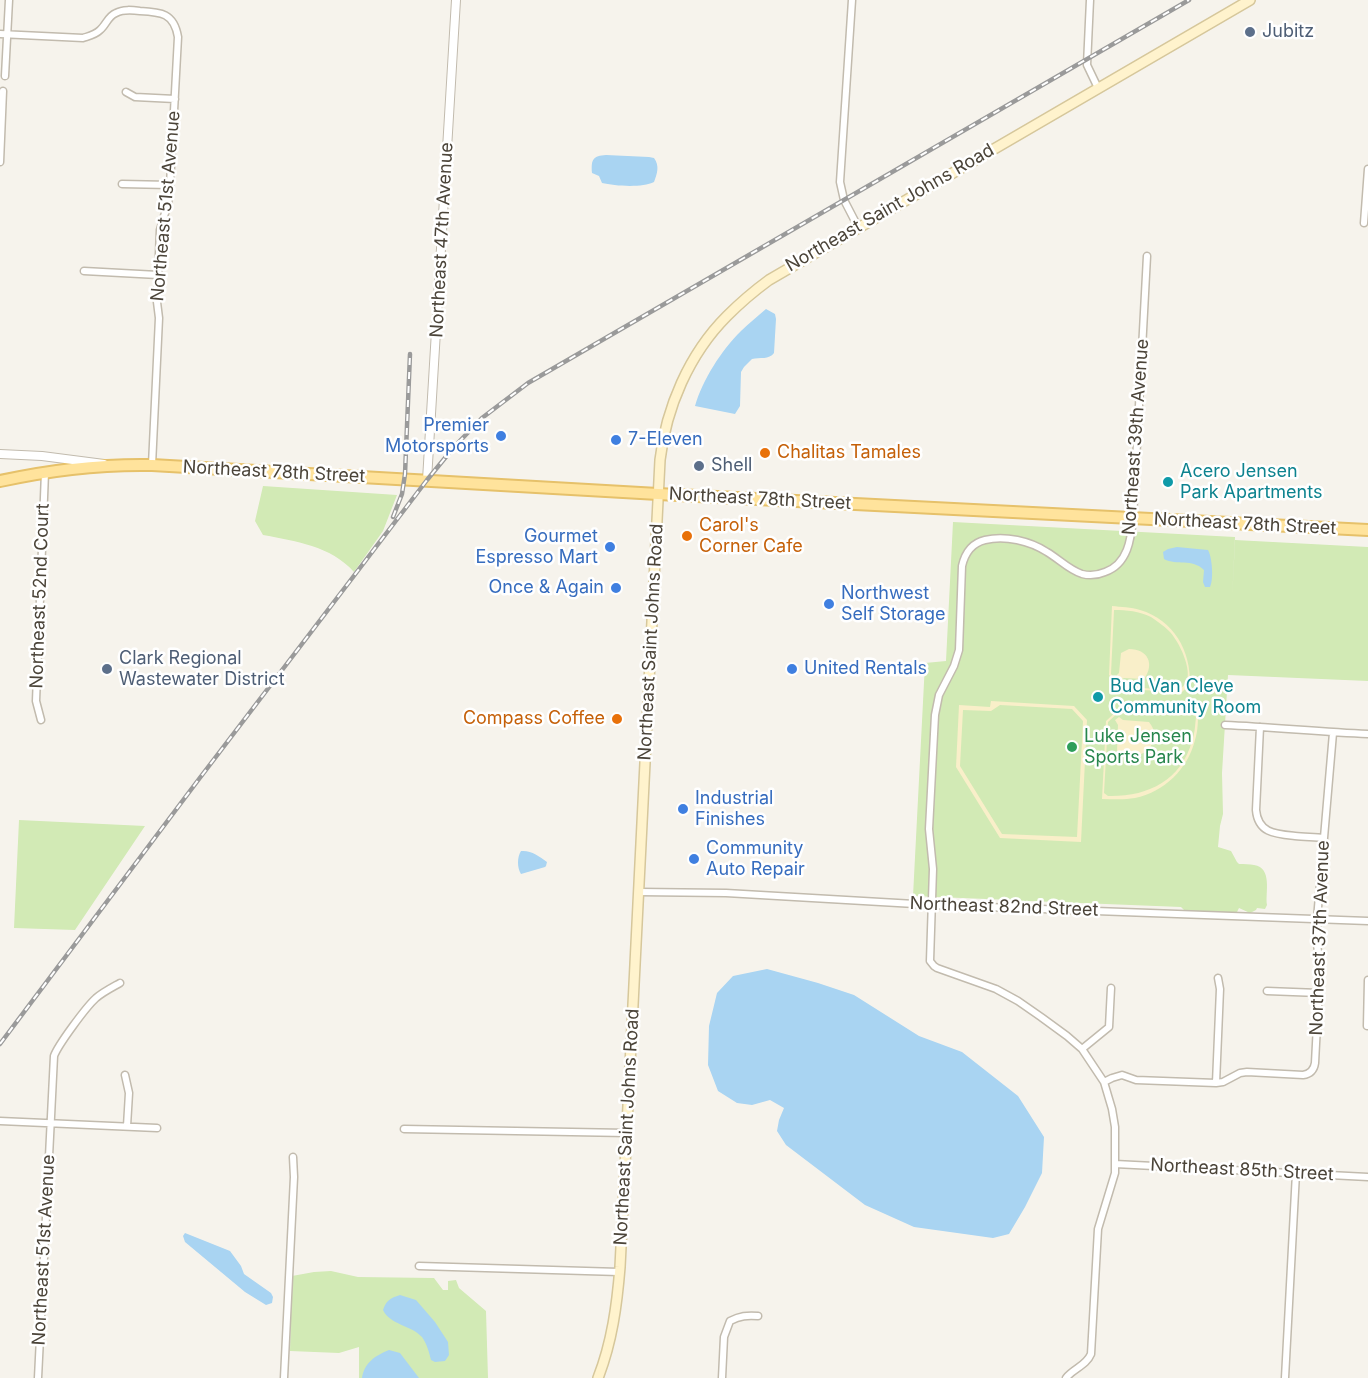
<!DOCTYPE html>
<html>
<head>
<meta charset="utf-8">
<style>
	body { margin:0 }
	canvas { display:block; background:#f6f3ec }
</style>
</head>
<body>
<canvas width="1368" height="1378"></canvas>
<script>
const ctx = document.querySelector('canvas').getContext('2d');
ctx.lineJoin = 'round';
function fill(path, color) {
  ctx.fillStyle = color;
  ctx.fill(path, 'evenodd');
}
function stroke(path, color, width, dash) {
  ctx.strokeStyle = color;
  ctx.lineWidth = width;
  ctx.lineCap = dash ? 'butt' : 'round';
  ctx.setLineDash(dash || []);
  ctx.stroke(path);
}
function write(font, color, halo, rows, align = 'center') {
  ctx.font = font + ' Inter,sans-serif';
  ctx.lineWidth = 5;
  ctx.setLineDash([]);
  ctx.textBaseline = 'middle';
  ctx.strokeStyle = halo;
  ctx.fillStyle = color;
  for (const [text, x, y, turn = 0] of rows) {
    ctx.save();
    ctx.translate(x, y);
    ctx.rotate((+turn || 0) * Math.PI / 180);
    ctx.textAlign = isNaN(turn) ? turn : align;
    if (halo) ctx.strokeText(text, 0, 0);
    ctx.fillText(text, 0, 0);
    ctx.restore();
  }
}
const green = new Path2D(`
	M263,486L397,495L383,531L354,572C331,546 295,541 263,535L255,521Z
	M953,522L1235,537L1232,602L1235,540L1368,547V681L1228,675L1222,773L1223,814L1220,826L1218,847L1231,851L1237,862L1239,864C1244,864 1250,864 1254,865C1273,868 1265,893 1267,905L1265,909L1257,908L1256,910L1250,913L1239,908L1237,912L1233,913L1232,916L1224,912H1221L1219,916C1208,913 1197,912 1185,911L1181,907L1030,901L1026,902L1011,900L913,896L925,663L946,661Z
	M19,820L145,826L75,930L14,928Z
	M331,1271L358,1277L434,1278L443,1290H448V1281L456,1280L459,1288L486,1311L488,1378H359V1347L339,1353L290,1351L292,1276L314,1272Z`);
const sand = new Path2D(`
	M1112,606C1121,607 1131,607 1140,610C1174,620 1191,651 1190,685L1182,692L1122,689L1109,675ZM1114,610C1127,610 1139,611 1151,617C1157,621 1164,626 1169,631C1179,641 1193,670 1186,683C1185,685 1181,688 1179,690L1122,687L1111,674Z
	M1129,649C1148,649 1155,664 1144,679L1124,678L1120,680L1117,678V675L1119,673L1121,653Z
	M991,701L1074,706L1087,720L1081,842L1000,838L956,767L959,705L990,707ZM1000,705L1072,709L1083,721L1077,837L1002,834L960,766L963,710L991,711Z
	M1120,708L1198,712C1198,721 1198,731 1195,740C1188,769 1164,792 1135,798C1124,800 1113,799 1102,799L1106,721ZM1121,710L1193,714L1196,717C1195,725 1195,733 1192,741C1181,781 1147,797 1108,796L1104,793L1108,722Z
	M1119,717L1123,720L1149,722C1165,741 1141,766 1117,752L1118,725L1115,720Z`);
const water = new Path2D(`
	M606,155L649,157L654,158C660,166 657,174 654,182C642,188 615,186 602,183L599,176L592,173C591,159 593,156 606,155Z
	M766,309L775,314L776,319L774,353C769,360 760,357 752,359L744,367L741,372L740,406L735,414L695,406C703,379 721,351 741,331C749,323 758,316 766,309Z
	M1177,547L1208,550C1212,557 1214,579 1210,587H1205L1203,582L1204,570C1192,558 1177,566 1164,559L1163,552L1168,549Z
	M521,851C531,850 539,856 547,862L546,866L545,867L521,874C517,868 517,857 521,851Z
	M767,969L818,983L854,995L919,1036L962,1052L1018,1096L1044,1137L1042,1173L1025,1207L1009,1234L993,1238L914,1227L865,1205L786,1145L777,1131L779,1120L784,1108L770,1100L752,1105L737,1103L718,1091L708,1065L709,1026L717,993L733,976Z
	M185,1233L230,1251L241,1266L244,1274L271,1293L273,1297L272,1303L266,1305L245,1292L185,1242L183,1236Z
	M400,1295L416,1300L435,1322L448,1342L449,1355L445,1361L435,1362L431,1360C429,1352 427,1344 422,1337C411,1325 390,1325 383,1310C386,1301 390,1298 400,1295Z
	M389,1350L400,1353L419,1378H362C364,1363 376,1355 389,1350Z`);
const minor = new Path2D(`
	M852,0L840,182L844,200L858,227
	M1090,0L1087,65L1098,88
	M0,34L83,38C89,36 95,35 100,30C106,25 108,16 116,13C123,9 132,10 140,11C161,12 174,13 178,37L170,185L168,205L164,216L160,230L157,302L159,318L152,465
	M5,76L9,0
	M126,92L135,97L175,99
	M0,162L3,91
	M122,184L170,185
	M1364,223L1368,169
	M84,271L158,275
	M41,720L36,701L45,472
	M1225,725C1273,727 1320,732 1368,734
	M1260,727L1256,810C1258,833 1275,834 1295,836C1304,837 1314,837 1324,838
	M639,892L726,893L932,905L1368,921
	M1267,991L1319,993
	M1367,1026L1368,980
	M1082,1049L1109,1027L1111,988
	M125,1075L129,1093L127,1126
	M1104,1082L1112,1078L1122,1075L1136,1080L1216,1083L1223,1082L1240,1073L1247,1072L1303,1075C1310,1074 1314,1070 1315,1063L1320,967L1317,944V919L1333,733
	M1216,1083L1220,989L1218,978
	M0,1121L157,1128
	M404,1129L627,1133
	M1115,1164L1368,1177
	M419,1266L619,1272
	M38,1378L54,1056C58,1045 86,1007 96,998C103,992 111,988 120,983
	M284,1378L294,1177L293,1157
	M722,1378L724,1337L730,1321C740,1316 747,1315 758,1316
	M1066,1378C1074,1368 1086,1366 1091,1354L1098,1229L1115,1173V1127L1112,1109L1104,1082L1082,1049L1067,1036L1041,1017L1018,1001L996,989L937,968L934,966L930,961L933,869L929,829L935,715L939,695L954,666L959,650L962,566C965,553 972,543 985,540C1005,535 1030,541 1047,552C1059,559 1069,570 1082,574C1090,576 1098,575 1105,572C1128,564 1131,539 1133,518L1147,256
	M1285,1378L1296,1173`);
const tertiary = new Path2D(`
	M0,454L42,456L104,464
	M427,480L456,0`);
const secondary = new Path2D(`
	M598,1378C612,1342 617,1305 620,1267L660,460C666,408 689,354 727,316C740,303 754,291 769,280L1250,0`);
const primary = new Path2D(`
	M0,481C50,470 100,464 152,465L658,494L1368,530`);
const rail = new Path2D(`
	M393,517L402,494L405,474L410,354
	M0,1044L199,779L427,480L454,447L482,418L528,383L1189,0`);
const markers = [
	[1250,32,6,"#5c6f8a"],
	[501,436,6,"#3f7fe0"],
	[616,440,6,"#3f7fe0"],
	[765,453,6,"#e8710a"],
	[699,466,6,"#5c6f8a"],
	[1168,482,6,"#0f9aa8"],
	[687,536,6,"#e8710a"],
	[610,547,6,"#3f7fe0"],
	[616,588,6,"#3f7fe0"],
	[829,604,6,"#3f7fe0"],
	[107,669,6,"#5c6f8a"],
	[792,669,6,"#3f7fe0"],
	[1098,697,6,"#0f9aa8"],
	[617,719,6,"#e8710a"],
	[1072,747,6,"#2e9e5b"],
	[683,809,6,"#3f7fe0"],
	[694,859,6,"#3f7fe0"]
];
const serviceNames = [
	["Jubitz",1262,32],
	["Shell",711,466],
	["Clark Regional",119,659],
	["Wastewater District",119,680]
];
const streetNames = [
	["Northeast 51st Avenue",166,206,-85],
	["Northeast Saint Johns Road",890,208,-30],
	["Northeast 47th Avenue",442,240,-87],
	["Northeast 39th Avenue",1136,437,-86],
	["Northeast 78th Street",274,472,3],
	["Northeast 78th Street",760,499,3],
	["Northeast 78th Street",1245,524,3],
	["Northeast 52nd Court",40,596,-88],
	["Northeast Saint Johns Road",651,642,-87],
	["Northeast 82nd Street",1004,907,2],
	["Northeast 37th Avenue",1320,938,-88],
	["Northeast Saint Johns Road",627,1127,-87],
	["Northeast 85th Street",1242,1170,3],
	["Northeast 51st Avenue",44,1250,-87]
];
const shopNames = [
	["Premier",489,426,"right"],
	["Motorsports",489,447,"right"],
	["7-Eleven",628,440],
	["Gourmet",598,537,"right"],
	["Espresso Mart",598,558,"right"],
	["Once & Again",604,588,"right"],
	["Northwest",841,594],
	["Self Storage",841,615],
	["United Rentals",804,669],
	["Industrial",695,799],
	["Finishes",695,820],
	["Community",706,849],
	["Auto Repair",706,870]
];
const foodNames = [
	["Chalitas Tamales",777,453],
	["Carol's",699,526],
	["Corner Cafe",699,547],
	["Compass Coffee",605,719,"right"]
];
const cultureNames = [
	["Acero Jensen",1180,472],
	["Park Apartments",1180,493],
	["Bud Van Cleve",1110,687],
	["Community Room",1110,708]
];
const leisureNames = [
	["Luke Jensen",1084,737],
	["Sports Park",1084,758]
];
fill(green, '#d2eab5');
fill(sand, '#f9efc9');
fill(water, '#a9d4f2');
stroke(minor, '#c2bbae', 9);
stroke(tertiary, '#c2bbae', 10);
stroke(secondary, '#d6c79b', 12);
stroke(primary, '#e6c16a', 14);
stroke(minor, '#fff', 6);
stroke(tertiary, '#fff', 8);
stroke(secondary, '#fff3cd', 9);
stroke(primary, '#ffe39c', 10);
stroke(rail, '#9a9a9a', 4.5);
stroke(rail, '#fff', 2, [7]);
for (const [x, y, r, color] of markers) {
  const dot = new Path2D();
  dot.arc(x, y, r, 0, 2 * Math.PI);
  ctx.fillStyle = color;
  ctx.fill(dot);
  stroke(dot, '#fff', 2);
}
write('18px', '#4e5e75', '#fff', serviceNames, 'left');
write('18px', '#4b4439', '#fff', streetNames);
write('18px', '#366cbe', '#fff', shopNames, 'left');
write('18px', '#c56008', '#fff', foodNames, 'left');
write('18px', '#0d838f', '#fff', cultureNames, 'left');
write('18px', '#27864d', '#fff', leisureNames, 'left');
</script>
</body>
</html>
